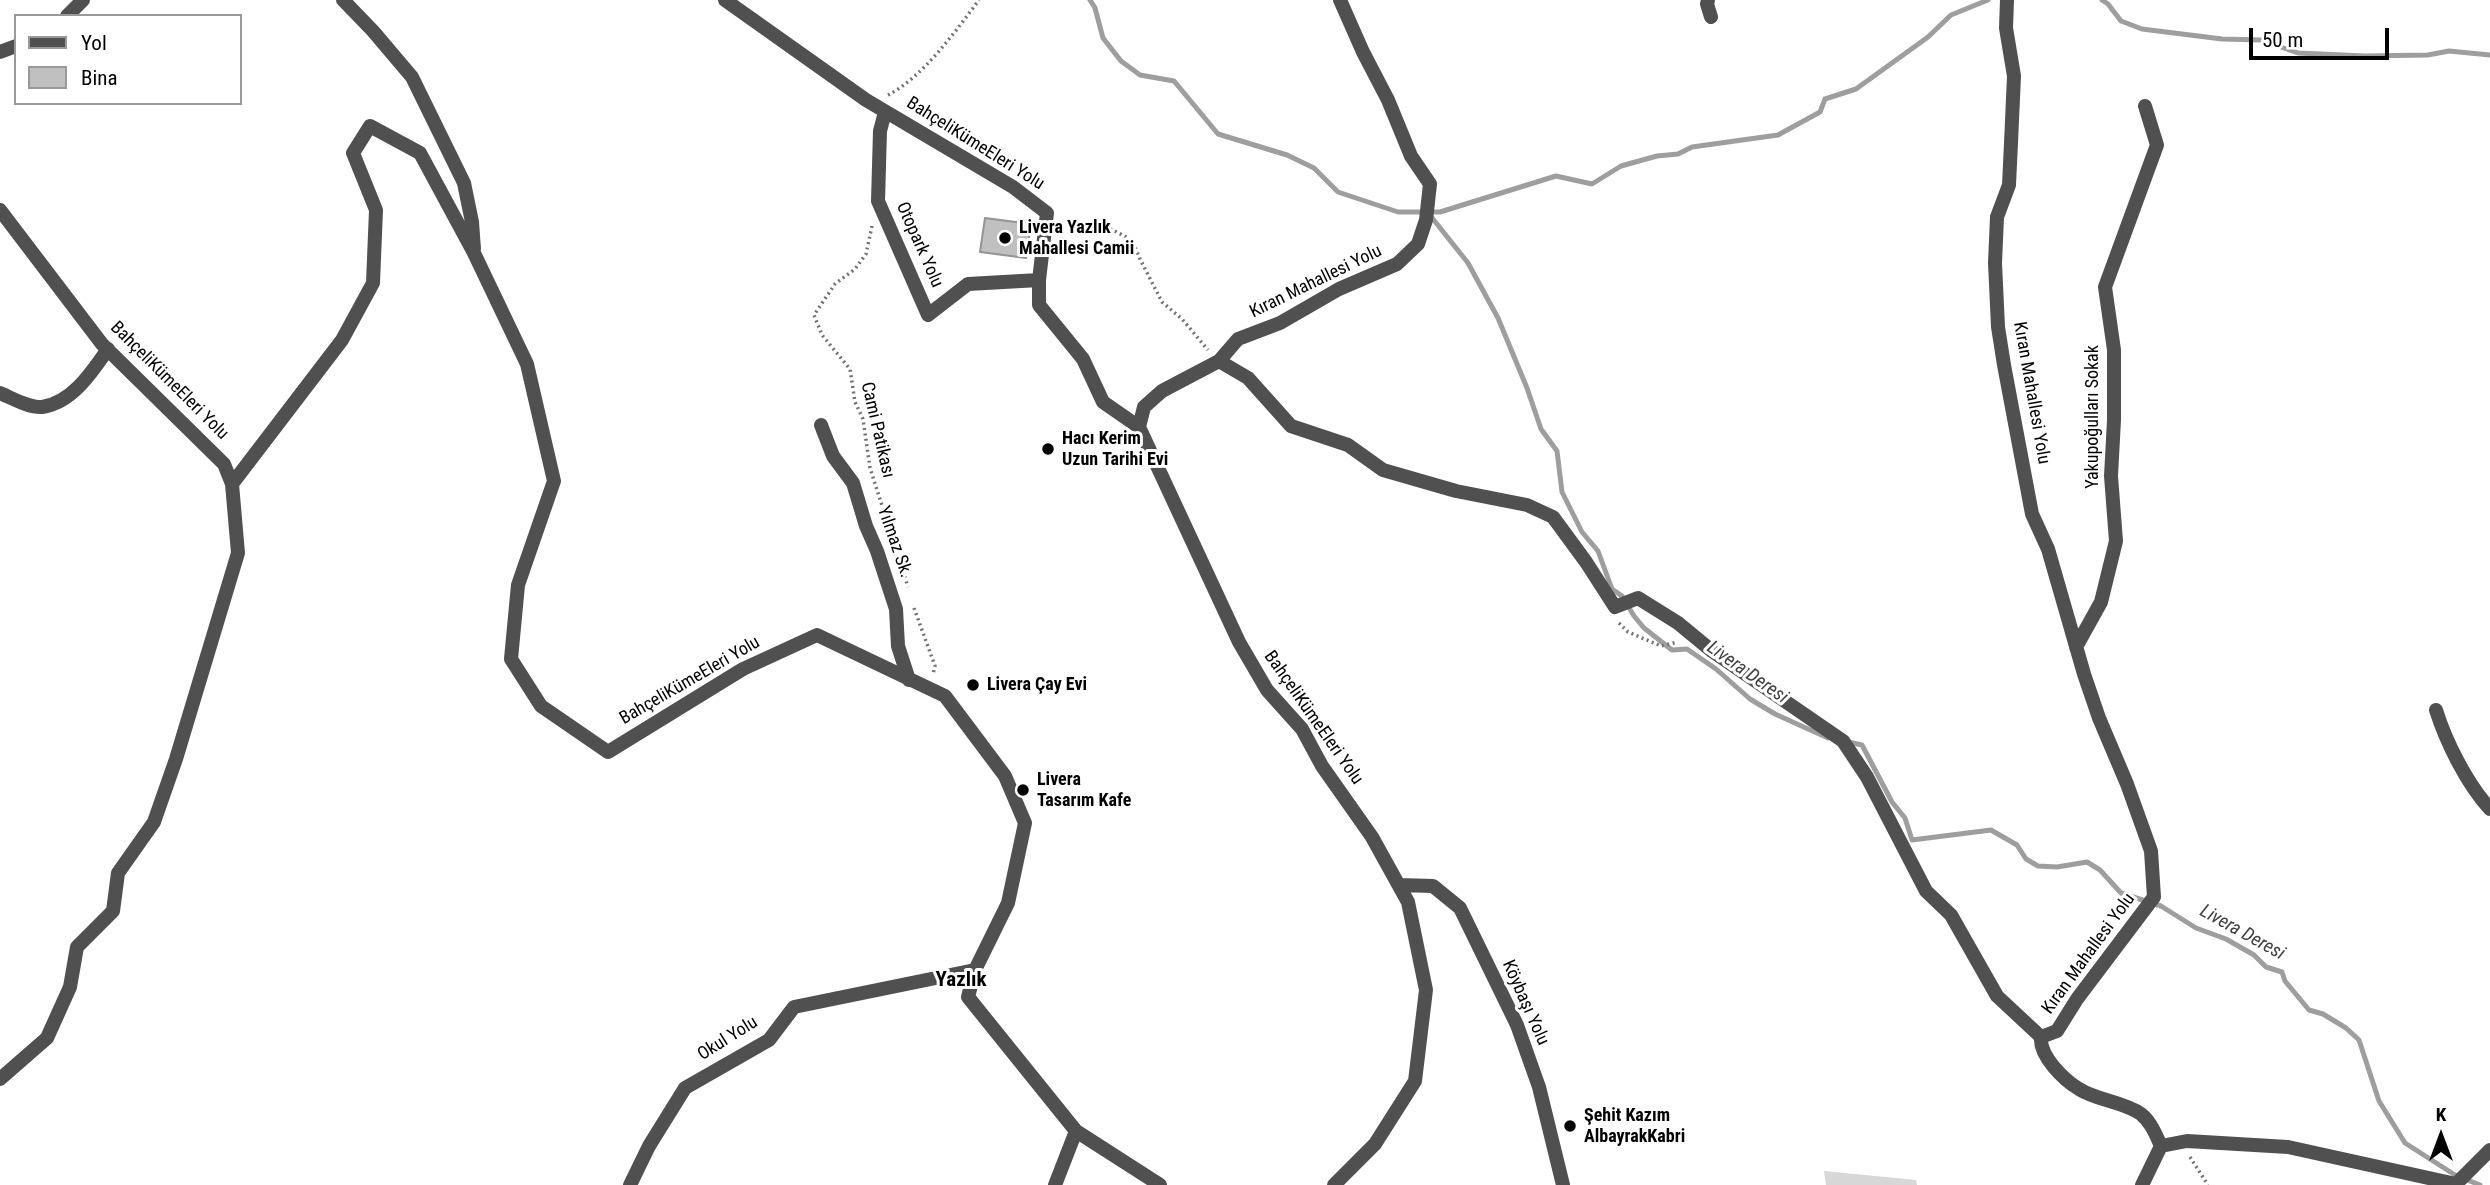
<!DOCTYPE html>
<html>
<head>
<meta charset="utf-8">
<style>
	body { margin:0 }
	#map { position:relative; width:2490px; height:1185px; overflow:hidden; background:#fff; font-family:"Roboto Condensed",sans-serif }
	canvas { display:block }
	.legend { position:absolute; left:14px; top:14px; width:228px; height:91px; box-sizing:border-box; background:#fff; border:2px solid #999; margin:0; padding:9px 12px; list-style:none; font-size:21px; color:#000 }
	.legend li { display:flex; align-items:center; gap:14px; height:35px }
	.legend b { width:35px; border:2px solid #999 }
	.north { position:absolute; left:2406px; top:1101px; width:70px; height:70px; -webkit-text-stroke:5px #fff; paint-order:stroke; rotate:0deg; font-size:19px; font-weight:700; line-height:28px; text-align:center; color:#000 }
	.north::after { content:''; display:block; margin:auto; width:24px; height:32px; background:#000; clip-path:polygon(50% 0,100% 100%,50% 72%,0 100%) }
	.scale { position:absolute; left:2249px; top:28px; width:140px; height:32px; box-sizing:border-box; border:4px solid #000; border-top:0; padding-left:9px; font-size:21px; line-height:24px; white-space:nowrap; color:#000; -webkit-text-stroke:5px #fff; paint-order:stroke }
</style>
</head>
<body>
<div id="map">
<canvas width="2490" height="1185"></canvas>
<ul class="legend">
<li><b style="height:9px;background:#505050"></b>Yol</li>
<li><b style="height:19px;background:#c0c0c0"></b>Bina</li>
</ul>
<div class="north">K</div>
<div class="scale">50 m</div>
</div>
<script>
const ctx = document.querySelector('canvas').getContext('2d');
ctx.lineJoin = 'round';
function fill(path, color) {
  ctx.fillStyle = color;
  ctx.fill(path, 'evenodd');
}
function stroke(path, color, width, dash) {
  ctx.strokeStyle = color;
  ctx.lineWidth = width;
  ctx.lineCap = dash ? 'butt' : 'round';
  ctx.setLineDash(dash || []);
  ctx.stroke(path);
}
function write(font, color, halo, rows, align = 'center') {
  ctx.font = font + ' "Roboto Condensed",sans-serif';
  ctx.lineWidth = 6;
  ctx.setLineDash([]);
  ctx.textBaseline = 'middle';
  ctx.strokeStyle = halo;
  ctx.fillStyle = color;
  for (const [text, x, y, turn = 0] of rows) {
    ctx.save();
    ctx.translate(x, y);
    ctx.rotate((+turn || 0) * Math.PI / 180);
    ctx.textAlign = isNaN(turn) ? turn : align;
    if (halo) ctx.strokeText(text, 0, 0);
    ctx.fillText(text, 0, 0);
    ctx.restore();
  }
}
const green = new Path2D(`
	M1824,1171L1916,1180L1917,1185H1826Z`);
const stream = new Path2D(`
	M1090,0L1095,8L1103,38L1121,61L1140,75L1174,81L1218,134L1287,155L1314,168L1338,192L1398,212H1440L1556,176L1592,184L1621,166L1657,156L1678,154L1692,147L1778,135L1820,112L1825,99L1856,89L1928,37L1951,15L1988,0
	M2102,0L2108,4L2121,21L2142,29L2222,39L2261,40L2298,53L2365,56L2428,55L2449,51L2490,55
	M1429,214L1468,263L1498,318L1527,388L1541,429L1557,451L1562,492L1582,532L1598,551L1612,589L1622,596L1634,616L1644,628L1672,650L1687,649L1716,669L1750,699L1775,714L1828,738
	M1848,742L1862,745L1892,802L1905,818L1912,840L1991,830L2017,845L2026,859L2038,866L2057,867L2087,862L2100,870L2121,893L2161,906L2196,928L2226,939L2254,955L2266,967L2282,972L2285,981L2309,1010L2323,1014L2346,1028L2359,1040L2379,1101L2405,1143L2455,1175L2480,1185`);
const building = new Path2D(`
	M985,218L1031,224L1026,258L980,252Z`);
const path = new Path2D(`
	M888,95C923,77 955,32 979,0
	M1061,223L1083,227L1109,228L1132,240L1140,259L1162,302L1182,319L1208,350
	M872,226L866,254L855,269L835,284L814,315L822,335L850,369L855,402L863,419L870,468L908,587
	M914,608L935,666L933,674
	M1619,623L1628,632L1661,646L1678,642
	M2190,1157L2208,1185`);
const street = new Path2D(`
	M343,0L373,31L412,77L464,183L472,222L474,249
	M725,0L866,100L1013,187L1047,213L1039,280V305L1083,359L1103,402L1139,427L1239,642L1267,690L1302,729L1322,766L1372,837L1408,902L1426,990L1415,1081L1375,1144L1334,1185
	M1708,0L1707,4L1711,17
	M67,16L83,0
	M0,52L16,46
	M885,112L880,131L878,201L928,315L968,284L1039,280
	M0,210L102,344L224,464L232,484L342,340L373,283L376,210L353,153L370,126L420,153L474,253L527,364L554,481L518,585L511,659L541,706L608,752L743,669L817,635L945,696L1005,776L1025,823L1008,903L975,970L968,997L1076,1131L1160,1185
	M1219,361L1248,378L1291,426L1348,445L1383,470L1456,491L1527,505L1553,517L1586,562L1615,607L1638,598L1678,623L1712,651L1843,741L1867,777L1926,891L1951,915L1997,996L2041,1037L2057,1031L2077,999L2154,897L2151,851L2127,784L2099,718L2084,674L2048,549L2032,514L2004,365L1998,327L1995,263L1997,217L2009,185L2011,143L2014,76L2006,28L2007,0
	M0,393C12,398 29,408 42,407C72,403 92,372 108,349
	M821,425L833,456L853,483L866,526L877,551L896,609L898,646L909,680
	M1139,427L1144,407L1162,391L1219,361L1238,339L1280,323L1339,289L1397,264L1418,244L1426,220L1430,184L1411,156L1388,100L1363,52L1340,0
	M2076,647L2101,602L2116,541L2111,476L2114,420V350L2105,287L2157,145L2145,106
	M2436,710C2446,742 2467,784 2490,809
	M1399,885L1433,886L1460,908L1517,1025L1539,1087L1563,1185
	M2041,1037C2039,1056 2064,1080 2079,1089C2098,1101 2122,1101 2141,1114C2151,1122 2156,1135 2161,1146
	M0,1079L47,1038L70,987L77,947L113,911L118,873L154,822L176,759L238,553L232,484
	M630,1185L649,1146L685,1088L769,1040L794,1007L975,970
	M1055,1185L1076,1131
	M2142,1185L2161,1146L2187,1141L2288,1147L2456,1184L2490,1150`);
const markers = [
	[1005,238,7,"#000"],
	[1048,449,7,"#000"],
	[973,685,7,"#000"],
	[1023,790,7,"#000"],
	[1570,1126,7,"#000"]
];
const streetNames = [
	["BahçeliKümeEleri Yolu",975,144,32],
	["Otopark Yolu",919,245,66],
	["Kıran Mahallesi Yolu",1316,282,-26],
	["BahçeliKümeEleri Yolu",169,381,45],
	["Kıran Mahallesi Yolu",2031,393,80],
	["Yakupoğulları Sokak",2093,417,-90],
	["Cami Patikası",877,430,77],
	["Yılmaz Sk.",894,542,71],
	["BahçeliKümeEleri Yolu",690,681,-30],
	["BahçeliKümeEleri Yolu",1313,718,55],
	["Kıran Mahallesi Yolu",2089,954,-54],
	["Köybaşı Yolu",1525,1003,66],
	["Okul Yolu",728,1039,-32]
];
const poiNames = [
	["Livera Yazlık",1019,228],
	["Mahallesi Camii",1019,249],
	["Hacı Kerim",1062,439],
	["Uzun Tarihi Evi",1062,460],
	["Livera Çay Evi",987,685],
	["Livera",1037,780],
	["Tasarım Kafe",1037,801],
	["Şehit Kazım",1584,1116],
	["AlbayrakKabri",1584,1137]
];
const waterNames = [
	["Livera Deresi",1747,673,35],
	["Livera Deresi",2242,933,29]
];
const quarterNames = [
	["Yazlık",961,981]
];
fill(green, '#d7d7d7');
stroke(stream, '#9e9e9e', 5);
fill(building, '#c0c0c0');
stroke(building, '#949494', 2);
stroke(path, '#727272', 3.5, [2, 3.5]);
stroke(street, '#505050', 14);
for (const [x, y, r, color] of markers) {
  const dot = new Path2D();
  dot.arc(x, y, r, 0, 2 * Math.PI);
  ctx.fillStyle = color;
  ctx.fill(dot);
  stroke(dot, '#fff', 2.5);
}
write('18px', '#000', '#fff', streetNames);
write('bold 18px', '#000', '#fff', poiNames, 'left');
write('italic 19px', '#3f3f3f', '#fff', waterNames);
write('bold 21px', '#000', '#fff', quarterNames);
</script>
</body>
</html>
